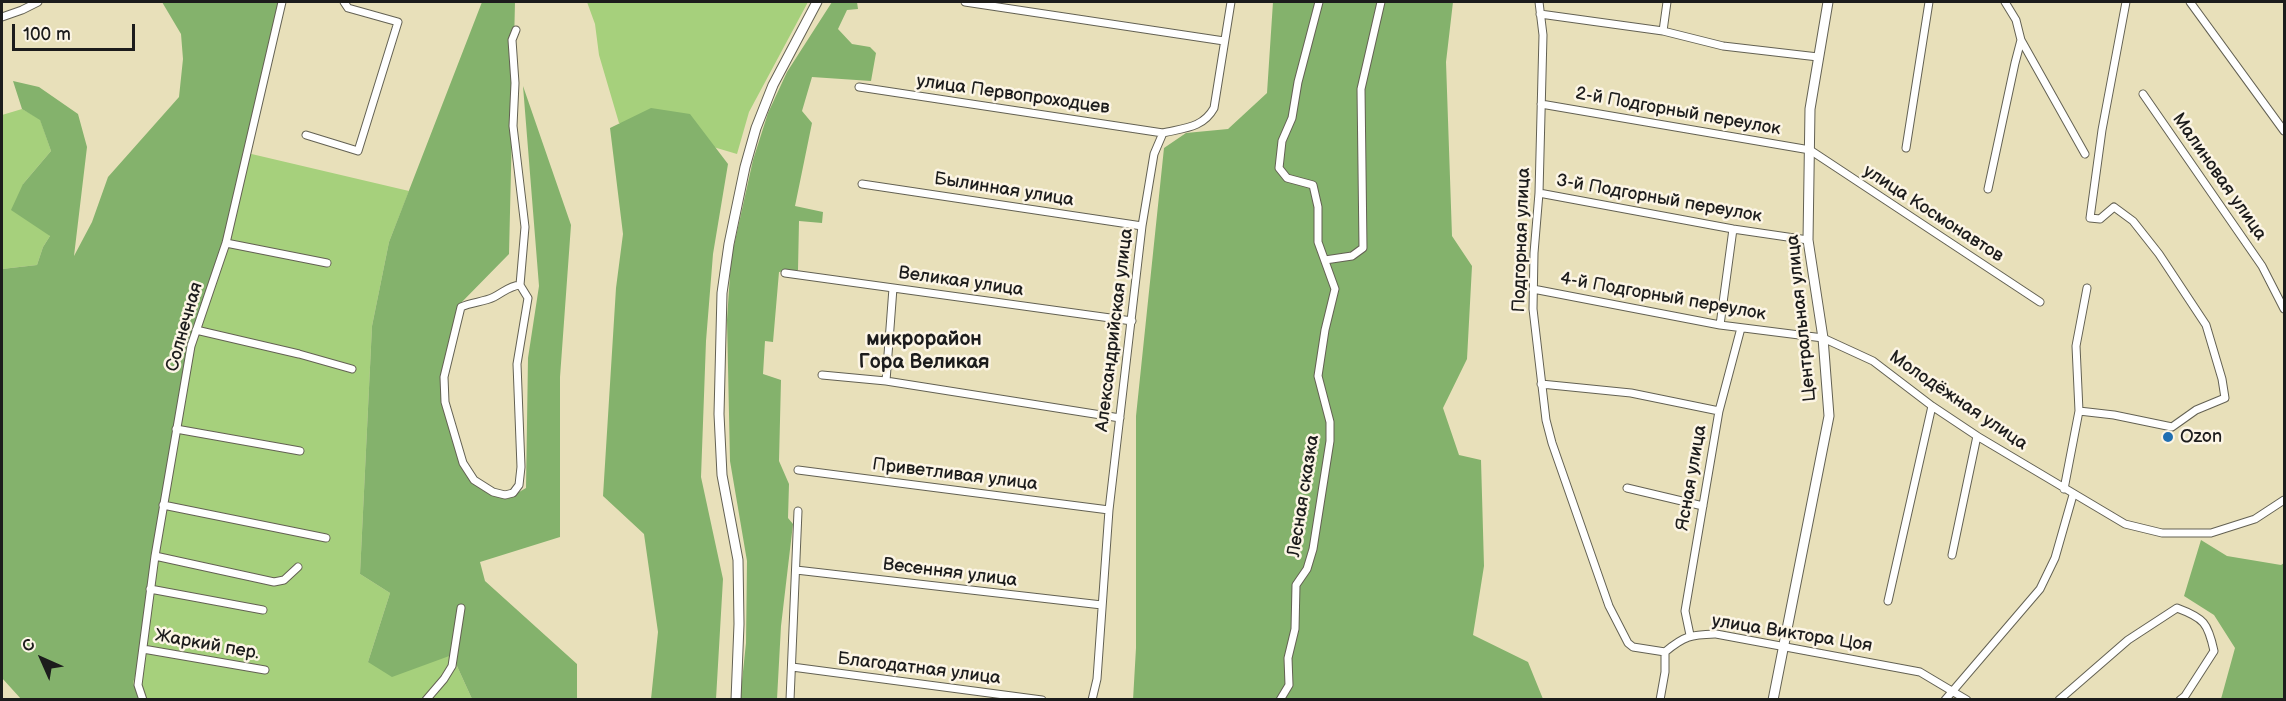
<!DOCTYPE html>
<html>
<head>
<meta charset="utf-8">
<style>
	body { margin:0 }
	#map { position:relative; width:2286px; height:701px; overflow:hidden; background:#e8e0ba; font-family:"Balsamiq Sans",sans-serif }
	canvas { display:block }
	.frame { position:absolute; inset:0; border:3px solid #1c1c1c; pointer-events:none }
	.north { position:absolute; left:12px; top:629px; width:60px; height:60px; -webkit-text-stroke:4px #fcf5e5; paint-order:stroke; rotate:315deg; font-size:16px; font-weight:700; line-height:24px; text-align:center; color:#1c1c1c }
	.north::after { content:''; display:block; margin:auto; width:21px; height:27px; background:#1c1c1c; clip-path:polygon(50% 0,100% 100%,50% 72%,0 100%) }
	.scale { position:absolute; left:12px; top:24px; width:123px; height:27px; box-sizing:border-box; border:3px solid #1c1c1c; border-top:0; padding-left:8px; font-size:18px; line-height:21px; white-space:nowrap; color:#1c1c1c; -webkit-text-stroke:4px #fcf5e5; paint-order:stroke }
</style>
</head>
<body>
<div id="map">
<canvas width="2286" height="701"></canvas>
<div class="frame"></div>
<div class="north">С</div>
<div class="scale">100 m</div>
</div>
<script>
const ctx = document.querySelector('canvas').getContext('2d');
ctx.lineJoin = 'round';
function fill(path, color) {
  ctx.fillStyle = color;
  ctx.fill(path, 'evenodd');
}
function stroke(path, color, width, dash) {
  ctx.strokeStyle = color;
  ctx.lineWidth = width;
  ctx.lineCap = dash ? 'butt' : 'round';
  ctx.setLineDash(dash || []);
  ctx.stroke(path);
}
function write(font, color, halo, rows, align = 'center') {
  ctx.font = font + ' "Balsamiq Sans",sans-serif';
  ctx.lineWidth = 5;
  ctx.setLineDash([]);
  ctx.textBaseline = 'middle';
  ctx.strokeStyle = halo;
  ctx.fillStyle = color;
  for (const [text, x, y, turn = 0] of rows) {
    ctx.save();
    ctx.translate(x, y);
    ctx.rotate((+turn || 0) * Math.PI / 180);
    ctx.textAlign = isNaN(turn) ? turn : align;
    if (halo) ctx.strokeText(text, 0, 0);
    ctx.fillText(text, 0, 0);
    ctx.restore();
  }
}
const green = new Path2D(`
	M587,2H808L749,112L737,154L649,128L619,123L599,55L595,24Z
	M22,109L40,119L51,151L23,184L50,236L43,247L37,265L2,269V115Z
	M243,152L409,191L389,242L372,326L360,574L390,593L368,662L452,655L472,699L140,700L133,683L143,649L191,346L239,184Z`);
const forest = new Path2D(`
	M162,2H281L243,152L226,243L191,347L143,649L133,683L140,699H21L2,678V269L37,265L43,247L50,236L11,210L23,184L51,151L40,120L22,109L13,81L39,87L78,114L87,147L74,256L92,222L108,177L179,97L183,59L181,34Z
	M482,2H515L509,254L457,307L443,402L472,475L507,499L526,488L528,358L539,286L523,86L571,225L560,377V537L480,562L485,581L577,664V699H472L452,655L392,677L368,662L390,593L360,574L372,326L389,242Z
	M832,2H857L858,9L847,10L838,29L852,44L870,47L876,53L871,81L812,77L802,111L812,123L795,206L823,212L822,223L799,221L798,270L779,272L773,342L765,341L763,374L781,380L779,461L789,484L788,518L793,524L781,626L777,699L740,700L746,643L747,561L730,461L727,320L731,259L753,160L768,113L787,72Z
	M1273,2H1453L1446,62L1452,236L1472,266L1467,359L1443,408L1459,455L1481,460L1484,566L1473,635L1528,662L1543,699L1133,700L1136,648V416L1164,148L1186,133L1228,129L1267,93Z
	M651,108L690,114L728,164L713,254L706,341L701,477L723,579L716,699H651L658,632L644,534L603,496L616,288L623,234L610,128Z
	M2201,540L2227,556L2281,565L2284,563V699H2221L2235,648L2214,615L2184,596Z`);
const street = new Path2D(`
	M965,2L1224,41
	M1539,2L1543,35L1539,193L1534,253L1533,309L1546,420L1552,443L1609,606L1628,643L1633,647L1665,652C1685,635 1691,635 1716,634L1920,672L1967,700
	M2005,2L2016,20L2021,40L2085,154
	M2190,2L2284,131
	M1540,14L1663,31L1723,46L1818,57
	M2,17L22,10L38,2
	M516,30L512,40L515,83L513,126L525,227L520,285L528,298L517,364L521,467L519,485L513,493L505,495L493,492L474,480L463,463L445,402L444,377L461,307C472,302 484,302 494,297C504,292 509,286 520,285
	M1663,31L1667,2
	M859,87L1163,133
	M2143,94L2262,266L2284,309
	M1541,104L1810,150L2040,302
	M306,135L358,151L398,22L348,8L344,2
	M1906,148L1929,2
	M862,184L1142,226
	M1988,189L2015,63L2021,40
	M1539,193L1733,229L1808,240
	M226,243L327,263
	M1325,260L1352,256L1363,248L1361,89L1381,2
	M785,273L1132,321
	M1533,289L1720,325L1823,338L1873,361L1932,406L1977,436L2125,524L2162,533H2211L2255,519L2284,500
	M1720,325L1733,229
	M196,330L299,354L352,369
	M822,375L886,381L1120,418
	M886,381L893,288
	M1541,384L1631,393L1719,411
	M2079,411L2114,415L2172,427L2196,410L2225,398L2222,379L2206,325L2159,254L2133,221L2114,207L2100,219L2090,218L2102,130L2126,2
	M176,429L300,451
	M798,470L1109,510
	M1627,488L1703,506
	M2064,489L2079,411L2076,346L2087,288
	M163,505L326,538
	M1952,555L1977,436
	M155,556L274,582L284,580L298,567
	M796,570L1102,605
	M150,589L263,610
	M1888,601L1932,406
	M1690,635L1685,611L1719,411L1741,328
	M143,649L265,670
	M792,667L1042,700
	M143,700L138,685L155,556L191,346L226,243L282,2
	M426,700L444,679L452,666L461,608
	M790,700L798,511
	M1092,700L1097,679L1109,510L1142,226L1154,154L1163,133C1184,128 1203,128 1214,108L1231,2
	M1280,700L1289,685L1288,658L1295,629L1296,585L1307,569L1313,549L1330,441V422L1318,376L1325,330L1335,289L1318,242V207L1313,185L1287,178L1279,168L1282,141L1292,118L1298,82L1319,2
	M1660,700L1665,672V652
	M1945,700L2040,589L2055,558L2073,495
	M2059,700L2128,640L2177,608C2204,618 2208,623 2214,651L2185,696L2180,700`);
const secondary = new Path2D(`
	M736,700L739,624L738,560L722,475L719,414L722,293L729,244L745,167L756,128L773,85L817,2
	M1773,700L1829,416L1823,338L1808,240L1810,109L1828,2`);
const markers = [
	[2168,437,6,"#1f6fb2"]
];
const streetNames = [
	["улица Первопроходцев",1013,95,8],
	["2-й Подгорный переулок",1678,112,10],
	["Малиновая улица",2219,177,55],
	["Былинная улица",1004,190,9],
	["3-й Подгорный переулок",1659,199,10],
	["улица Космонавтов",1933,214,33],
	["Подгорная улица",1522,240,-88],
	["Великая улица",961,282,8],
	["4-й Подгорный переулок",1663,297,10],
	["Центральная улица",1802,318,-96],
	["Солнечная",185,327,-74],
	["Александрийская улица",1115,330,-83],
	["Молодёжная улица",1958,401,34],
	["Приветливая улица",955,475,7],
	["Ясная улица",1692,478,-80],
	["Лесная сказка",1304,496,-81],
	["Весенняя улица",950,573,7],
	["улица Виктора Цоя",1792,634,9],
	["Жаркий пер.",207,645,10],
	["Благодатная улица",919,669,7]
];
const poiNames = [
	["Ozon",2180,437]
];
const neighbourhoodNames = [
	["микрорайон",924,340],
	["Гора Великая",924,363]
];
fill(green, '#a6d07c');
fill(forest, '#84b26c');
stroke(street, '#636153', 9);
stroke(secondary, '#636153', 11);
stroke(street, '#fff', 7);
stroke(secondary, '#fff', 9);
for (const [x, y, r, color] of markers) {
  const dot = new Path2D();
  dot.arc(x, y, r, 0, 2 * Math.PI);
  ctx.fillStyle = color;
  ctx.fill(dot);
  stroke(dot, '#fcf5e5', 2);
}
write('18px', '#1c1c1c', '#fcf5e5', streetNames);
write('18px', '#1c1c1c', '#fcf5e5', poiNames, 'left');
write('bold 20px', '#1c1c1c', '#fcf5e5', neighbourhoodNames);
</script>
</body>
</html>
